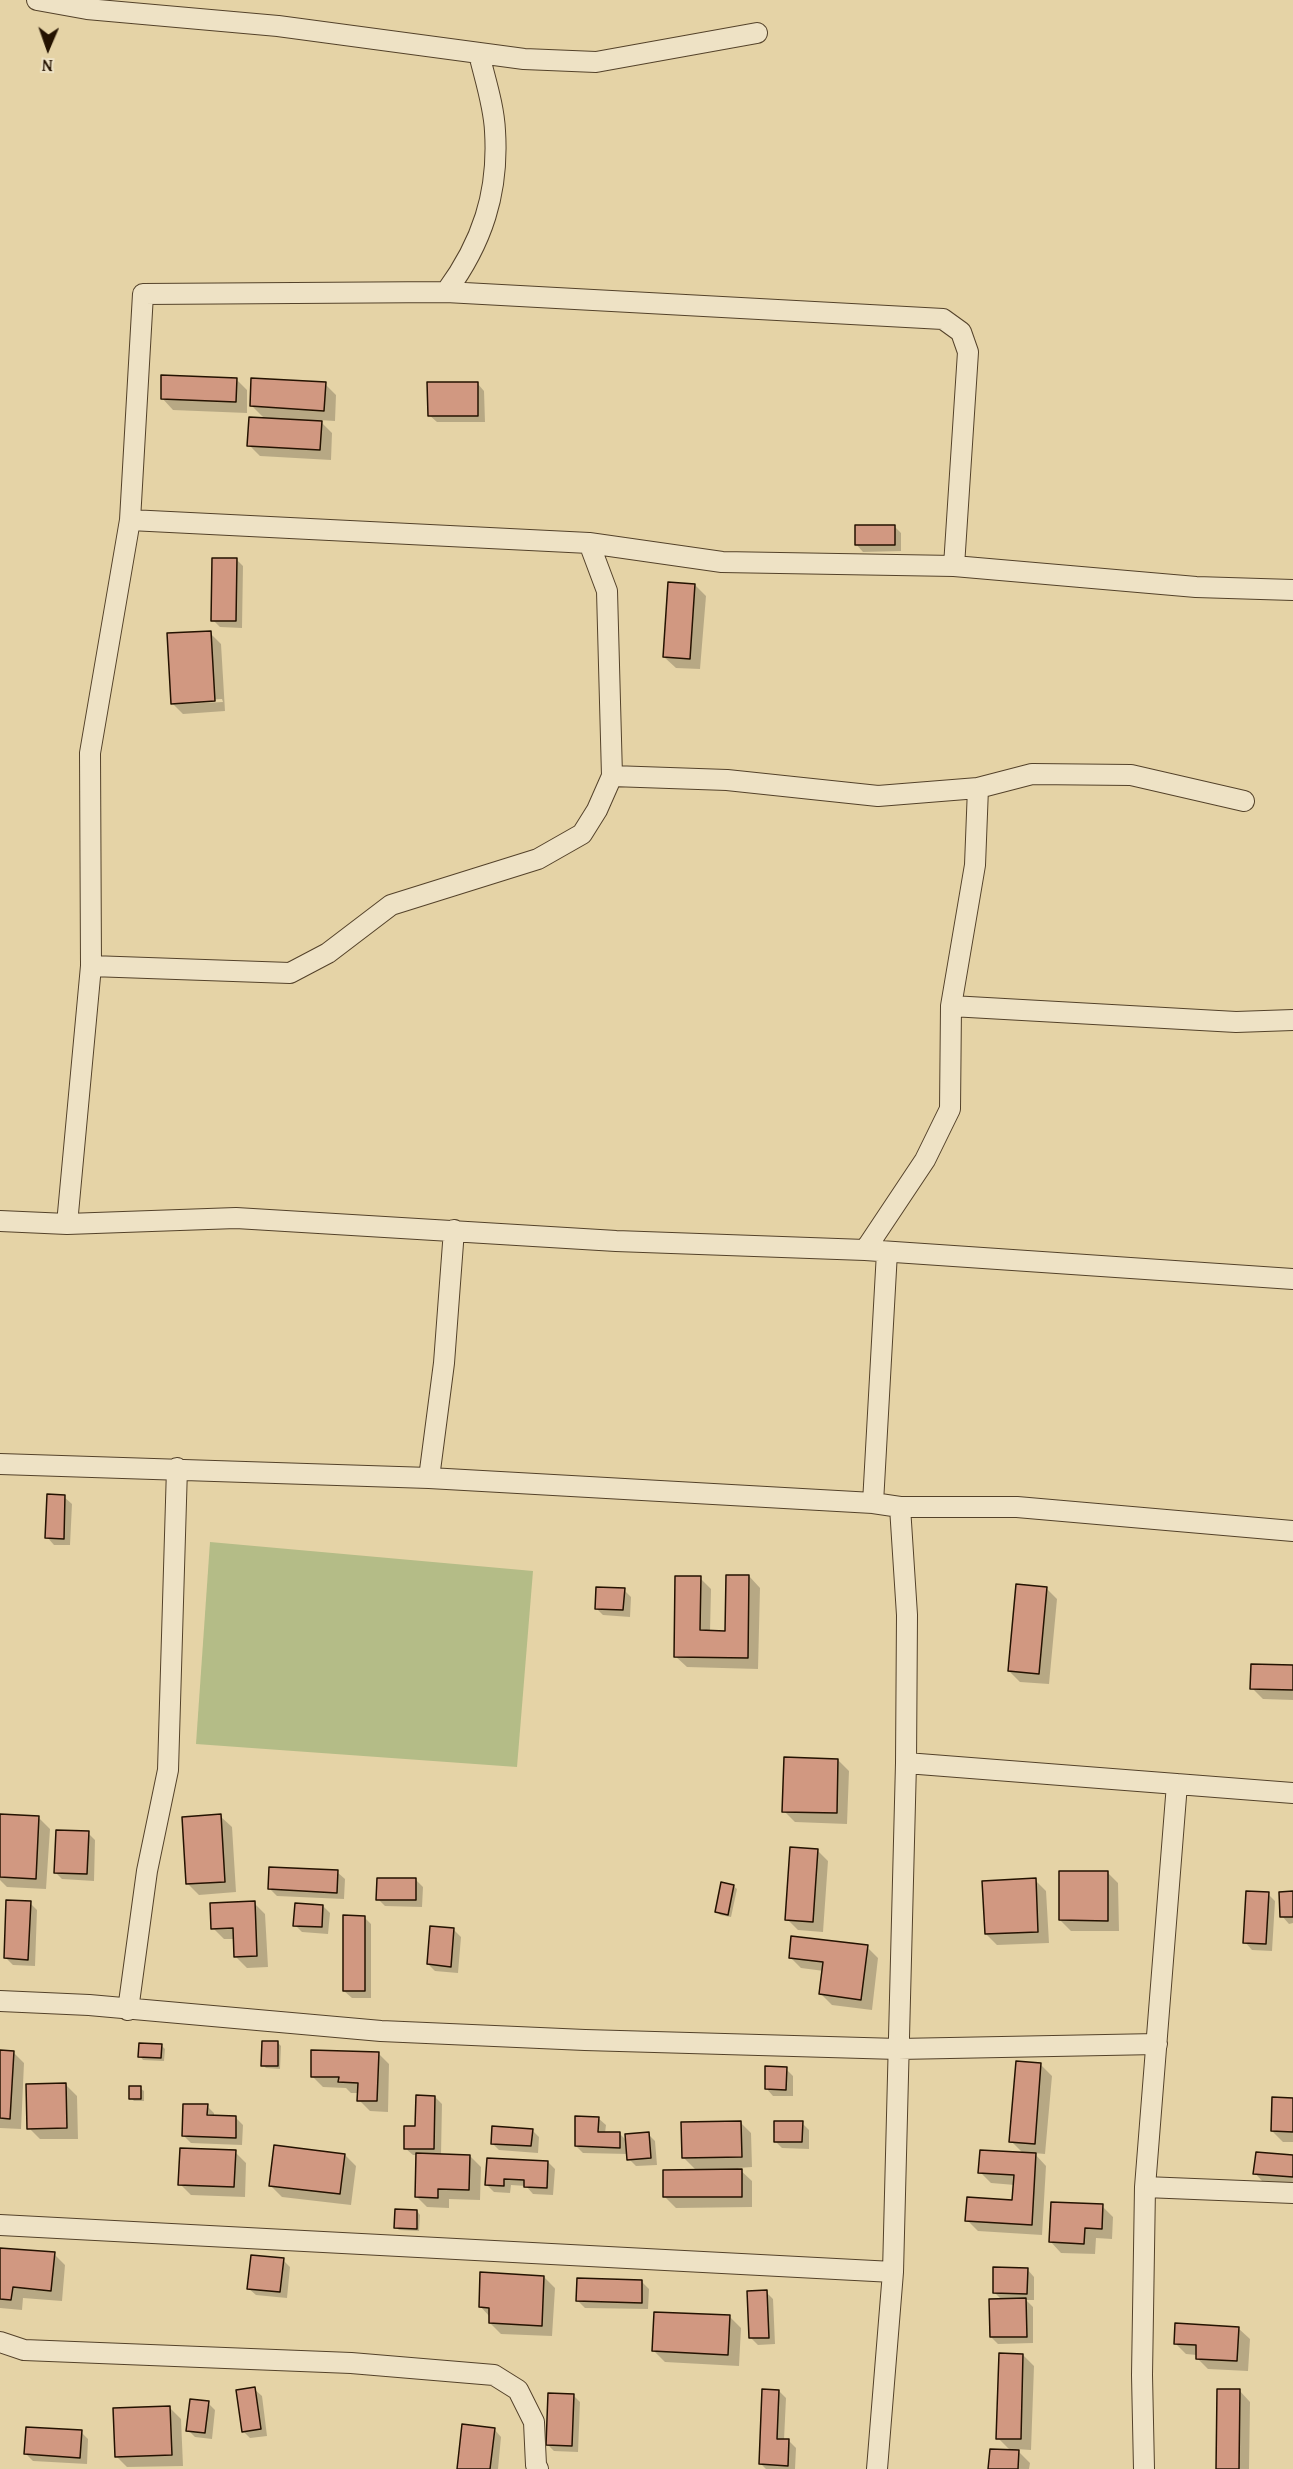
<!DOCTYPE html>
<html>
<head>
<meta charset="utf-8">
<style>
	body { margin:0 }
	#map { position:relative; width:1293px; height:2469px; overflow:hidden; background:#e5d3a6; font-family:"Gentium Book Plus",serif }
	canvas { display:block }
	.north { position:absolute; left:18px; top:18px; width:60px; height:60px; -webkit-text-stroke:4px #eee2c5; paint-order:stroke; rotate:182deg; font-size:16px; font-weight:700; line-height:24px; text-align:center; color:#241201 }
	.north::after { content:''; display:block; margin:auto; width:21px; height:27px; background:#241201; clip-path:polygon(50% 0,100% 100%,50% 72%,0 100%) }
</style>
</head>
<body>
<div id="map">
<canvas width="1293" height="2469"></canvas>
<div class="north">N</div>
</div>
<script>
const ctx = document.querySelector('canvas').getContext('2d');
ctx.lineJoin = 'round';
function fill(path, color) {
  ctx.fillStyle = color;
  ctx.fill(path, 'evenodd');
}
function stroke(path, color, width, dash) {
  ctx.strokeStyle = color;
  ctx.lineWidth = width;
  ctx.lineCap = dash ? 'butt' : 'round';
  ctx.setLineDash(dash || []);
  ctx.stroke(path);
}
const green = new Path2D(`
	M210,1542L533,1571L517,1767L196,1744Z`);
const shadow = new Path2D(`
	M236,379L247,390V413L173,410L162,398Z
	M477,383L484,391L485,422H437L429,415Z
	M325,384L336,395L335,421L319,420L332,433L331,460L260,456L249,445L265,419L251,405Z
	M894,526L901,533V551L863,552L856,544Z
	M236,559L243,566L242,628L220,627L213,620Z
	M695,585L706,596L700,669L676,668L664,657Z
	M210,633L221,644L225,711L183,714L172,703ZM222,699L223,702L181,704V701Z
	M64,1497L72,1504L70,1545H54L47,1537Z
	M749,1576L760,1588L758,1669L687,1667L675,1656L700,1578L711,1589L710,1632H727Z
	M1046,1588L1057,1599L1049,1684L1020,1682L1009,1671Z
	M624,1590L631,1597L630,1617L603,1615L596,1608Z
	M1293,1667V1700L1263,1699L1252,1688Z
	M838,1760L849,1771L847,1824L795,1822L784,1811Z
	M0,1816L39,1818L50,1829L46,1889L7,1887L0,1880Z
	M220,1816L232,1827L236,1892L199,1895L187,1883Z
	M88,1833L95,1840L94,1881L62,1879L55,1872Z
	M817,1850L828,1861L823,1932L798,1930L787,1919Z
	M337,1872L345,1879L344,1899L277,1896L270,1889Z
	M1107,1872L1118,1883L1119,1931H1071L1060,1920Z
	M416,1880L423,1887L422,1907L385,1906L378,1899Z
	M1035,1880L1046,1891L1049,1943L997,1945L986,1934Z
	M733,1886L737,1889L731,1917L720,1915L717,1911Z
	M1293,1892V1923L1289,1924L1282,1916Z
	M1268,1894L1275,1901L1272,1951L1252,1950L1245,1942Z
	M30,1903L37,1910L35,1966L13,1965L6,1958Z
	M254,1903L265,1914L268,1967L247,1968L236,1957L235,1939H224L213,1928Z
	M323,1906L330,1913L328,1934L302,1932L295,1925Z
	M364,1917L371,1924V1998H352L344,1991Z
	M454,1930L461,1937L458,1973L435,1971L428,1964Z
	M867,1947L878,1958L872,2010L832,2005L821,1994L824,1971L801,1968L790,1957Z
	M277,2042L281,2046L280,2069L266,2068L263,2065Z
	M162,2046L165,2049L164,2061L143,2060L140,2056Z
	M0,2051L13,2052L24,2063L21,2129L0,2128Z
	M378,2053L389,2064L388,2112L370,2111L359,2100V2093H351L346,2088L323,2087L312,2076Z
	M1041,2065L1052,2076L1045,2154L1034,2153L1046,2166L1042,2235L978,2231L967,2220L1014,2202L1015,2185L991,2183L980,2172L1024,2154L1011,2141Z
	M786,2069L793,2076V2096H773L766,2088Z
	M66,2085L77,2096L78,2139H40L29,2128Z
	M140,2088L144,2091V2101H134L131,2098Z
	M435,2097L442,2104L441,2155L470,2156L481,2167L480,2200L449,2199V2208L427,2207L416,2196L417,2155H413L405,2148Z
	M1293,2099V2142H1283L1272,2131Z
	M207,2106L214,2113V2117L236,2118L243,2125L242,2145L191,2143L184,2136Z
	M598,2118L606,2125L605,2133L620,2134L627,2141L648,2134L655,2141L657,2165L636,2166L629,2159L628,2154L583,2153L576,2146Z
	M740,2122L751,2133L752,2167L738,2168L752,2181V2207L676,2208L665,2197L697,2171L683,2157Z
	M802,2123L809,2130V2149L782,2148L775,2141Z
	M532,2130L539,2137L538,2153L499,2150L492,2143Z
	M235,2152L246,2163L245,2197L191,2195L180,2184Z
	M345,2155L356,2166L351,2205L282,2197L271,2186Z
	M1293,2157V2183L1262,2181L1255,2173Z
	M548,2162L555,2169L553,2195L533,2194L526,2186L511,2185L510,2193L494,2192L487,2185Z
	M1102,2206L1113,2217L1112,2239L1096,2238L1095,2254L1061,2253L1050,2241Z
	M417,2211L420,2215L419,2231L399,2230L396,2227Z
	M0,2249L54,2254L65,2265L62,2301L23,2298L22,2310L0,2308Z
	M283,2260L290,2267L287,2298L256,2295L248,2288Z
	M1027,2269L1034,2277V2300H1026L1033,2307V2343L998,2344L991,2337L1002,2300L994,2292Z
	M544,2277L555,2288L552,2336L501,2334L490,2323V2317L480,2306Z
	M642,2282L649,2289L648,2309L585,2308L578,2301Z
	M766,2292L773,2299L775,2344L758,2345L751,2338Z
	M730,2317L741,2328L739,2366L665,2362L654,2351Z
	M1238,2328L1250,2339L1248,2371L1208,2369L1197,2358V2355L1186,2354L1175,2343Z
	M1023,2355L1034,2366L1031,2450L1016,2449L1030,2463L1029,2469H990L1011,2451L998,2438Z
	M254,2389L262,2396L267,2436L250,2438L243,2431Z
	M1239,2390L1250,2402L1249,2469H1218Z
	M779,2391L786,2398L784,2440H788L796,2448L795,2469H766L761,2464Z
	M573,2395L580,2402L578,2452L554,2451L547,2444Z
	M208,2403L215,2410L212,2439L195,2437L188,2430Z
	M170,2408L181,2419L183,2466L127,2467L116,2456Z
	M494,2429L501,2437L498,2469H459Z
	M81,2432L88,2439L87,2464L33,2461L26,2454Z`);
const building = new Path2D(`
	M161,375L237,378L236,402L161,399Z
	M251,378L326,382L324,411L250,406Z
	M427,382H478V416H428Z
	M249,417L322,421L320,450L247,446Z
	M855,525H895V545H855Z
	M212,558H237L236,621H211Z
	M668,582L695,584L690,659L663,657Z
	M211,631L215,701L171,704L167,633Z
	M47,1494L65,1495L64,1539L45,1538Z
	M726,1575H749L748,1658L674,1657L675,1576H701L700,1630L725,1631Z
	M1016,1584L1047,1587L1039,1674L1008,1671Z
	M596,1587L625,1588L623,1610L595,1609Z
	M1251,1664L1293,1665V1690L1250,1689Z
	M784,1757L838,1759L837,1813L782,1812Z
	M0,1814L39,1816L36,1879L0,1877Z
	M221,1814L225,1882L186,1884L182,1817Z
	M56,1830L89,1831L87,1874L54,1873Z
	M790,1847L818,1849L813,1922L785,1920Z
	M269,1867L338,1870L337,1893L268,1889Z
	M1059,1871H1108V1921L1059,1920Z
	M377,1878H416V1900H376Z
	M1036,1878L1038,1932L985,1934L982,1881Z
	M721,1882L734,1885L728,1915L715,1912Z
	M1246,1891L1269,1892L1266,1944L1243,1943Z
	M1293,1891V1917H1280L1279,1892Z
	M6,1900L31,1901L28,1960L4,1958Z
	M255,1901L257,1956L234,1957L233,1928L211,1929L210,1903Z
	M295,1903L323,1905L322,1927L293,1926Z
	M343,1915L365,1916V1991H343Z
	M430,1926L454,1928L451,1967L427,1964Z
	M791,1936L868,1945L861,2000L819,1994L823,1962L789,1958Z
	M262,2041H278V2066H261Z
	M139,2043L162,2044L161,2058L138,2057Z
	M0,2050L14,2051L10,2119L0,2118Z
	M311,2050L379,2052L377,2101H357L358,2083L338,2082L339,2077H311Z
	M1016,2061L1041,2063L1035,2144L1009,2142Z
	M765,2066L787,2067L786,2090L765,2089Z
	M66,2083L67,2128L27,2129L26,2084Z
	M129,2086H141V2099H129Z
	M416,2095L435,2096L434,2149H404V2126H415Z
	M1272,2097L1293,2098V2132L1271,2131Z
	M183,2104H208L207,2115L236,2116V2138L182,2136Z
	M575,2116L599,2117L598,2132H620V2148L575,2146Z
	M741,2121L742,2157L682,2158L681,2122Z
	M774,2121H803L802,2142H774Z
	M492,2126L533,2129L531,2146L491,2144Z
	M649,2132L651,2158L627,2160L625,2134Z
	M274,2145L345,2154L340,2194L269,2186Z
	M180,2148L236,2150L234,2187L178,2185Z
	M980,2150L1036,2153L1032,2225L965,2221L967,2197L1012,2200L1014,2175L978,2173Z
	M1256,2152L1293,2155V2177L1253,2174Z
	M416,2153L470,2155L469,2190L438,2189V2198L415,2197Z
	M487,2158L548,2161L547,2188L524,2187V2180L504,2179V2186L485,2185Z
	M742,2169V2197H663V2170Z
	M1051,2202L1103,2204L1102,2229L1085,2228L1084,2244L1049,2242Z
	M395,2209L417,2210V2229L394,2228Z
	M0,2248L55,2252L51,2291L13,2287L11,2300L0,2299Z
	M251,2255L284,2258L280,2292L247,2289Z
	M993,2267L1028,2268L1027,2294L993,2293Z
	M480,2272L544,2276L542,2326L489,2323V2308L479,2307Z
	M577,2278L642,2280V2303L576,2301Z
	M767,2290L769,2338H749L747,2291Z
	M1026,2298L1027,2337H990L989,2299Z
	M654,2312L730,2315L728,2355L652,2351Z
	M1175,2323L1239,2327L1237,2361L1196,2359V2345L1174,2344Z
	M999,2353L1023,2354L1021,2439H996Z
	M255,2387L261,2429L242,2432L236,2390Z
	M762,2389L779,2390L777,2439H789L788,2466L759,2464Z
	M1217,2389H1240L1239,2469H1216Z
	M548,2393L574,2394L572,2446L546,2445Z
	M190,2399L209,2401L205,2433L186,2431Z
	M170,2406L172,2455L115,2457L113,2408Z
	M462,2424L495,2428L490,2469H457Z
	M26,2427L82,2430L80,2458L24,2454Z
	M990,2449L1019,2450L1018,2469H988Z`);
const street = new Path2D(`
	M37,0L87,9L278,26L524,59L596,62L757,33
	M446,292C482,243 499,193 495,131C494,106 485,79 479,54
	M130,520L589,543L722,562L954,566L1196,587L1293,590
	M612,776L727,780L878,796L978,788L1032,774L1131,775L1244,801
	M91,966L290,973L328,953L391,905L538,859L582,834L597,810L612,776L607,591L589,543
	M951,1006L1236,1022L1293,1020
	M0,1221L67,1224L236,1218L616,1241L865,1250L1293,1279
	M67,1224L91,966L90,753L130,520L143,294L446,292L943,319L961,332L968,352L954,566
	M865,1250L925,1160L950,1109L951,1006L975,865L978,788
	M0,1464L429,1478L873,1503L900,1507H1017L1293,1531
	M429,1478L444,1363L454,1230
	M873,1503L887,1252
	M906,1763L1293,1793
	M0,2001L89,2005L381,2031L585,2040L898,2049L1157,2044
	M128,2010L147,1871L168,1770L177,1468
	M1145,2187L1293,2193
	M0,2225L893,2272
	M0,2342L24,2350L351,2363L494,2375L518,2390L534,2422L536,2465L538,2469
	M877,2469L893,2272L906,1763L907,1615L900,1507
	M1144,2469L1142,2375L1145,2187L1177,1784`);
fill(green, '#b4bc87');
fill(shadow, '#0003');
fill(building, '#d19881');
stroke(building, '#241201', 1.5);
stroke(street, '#54422a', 22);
stroke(street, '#eee2c5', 20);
</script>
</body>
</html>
